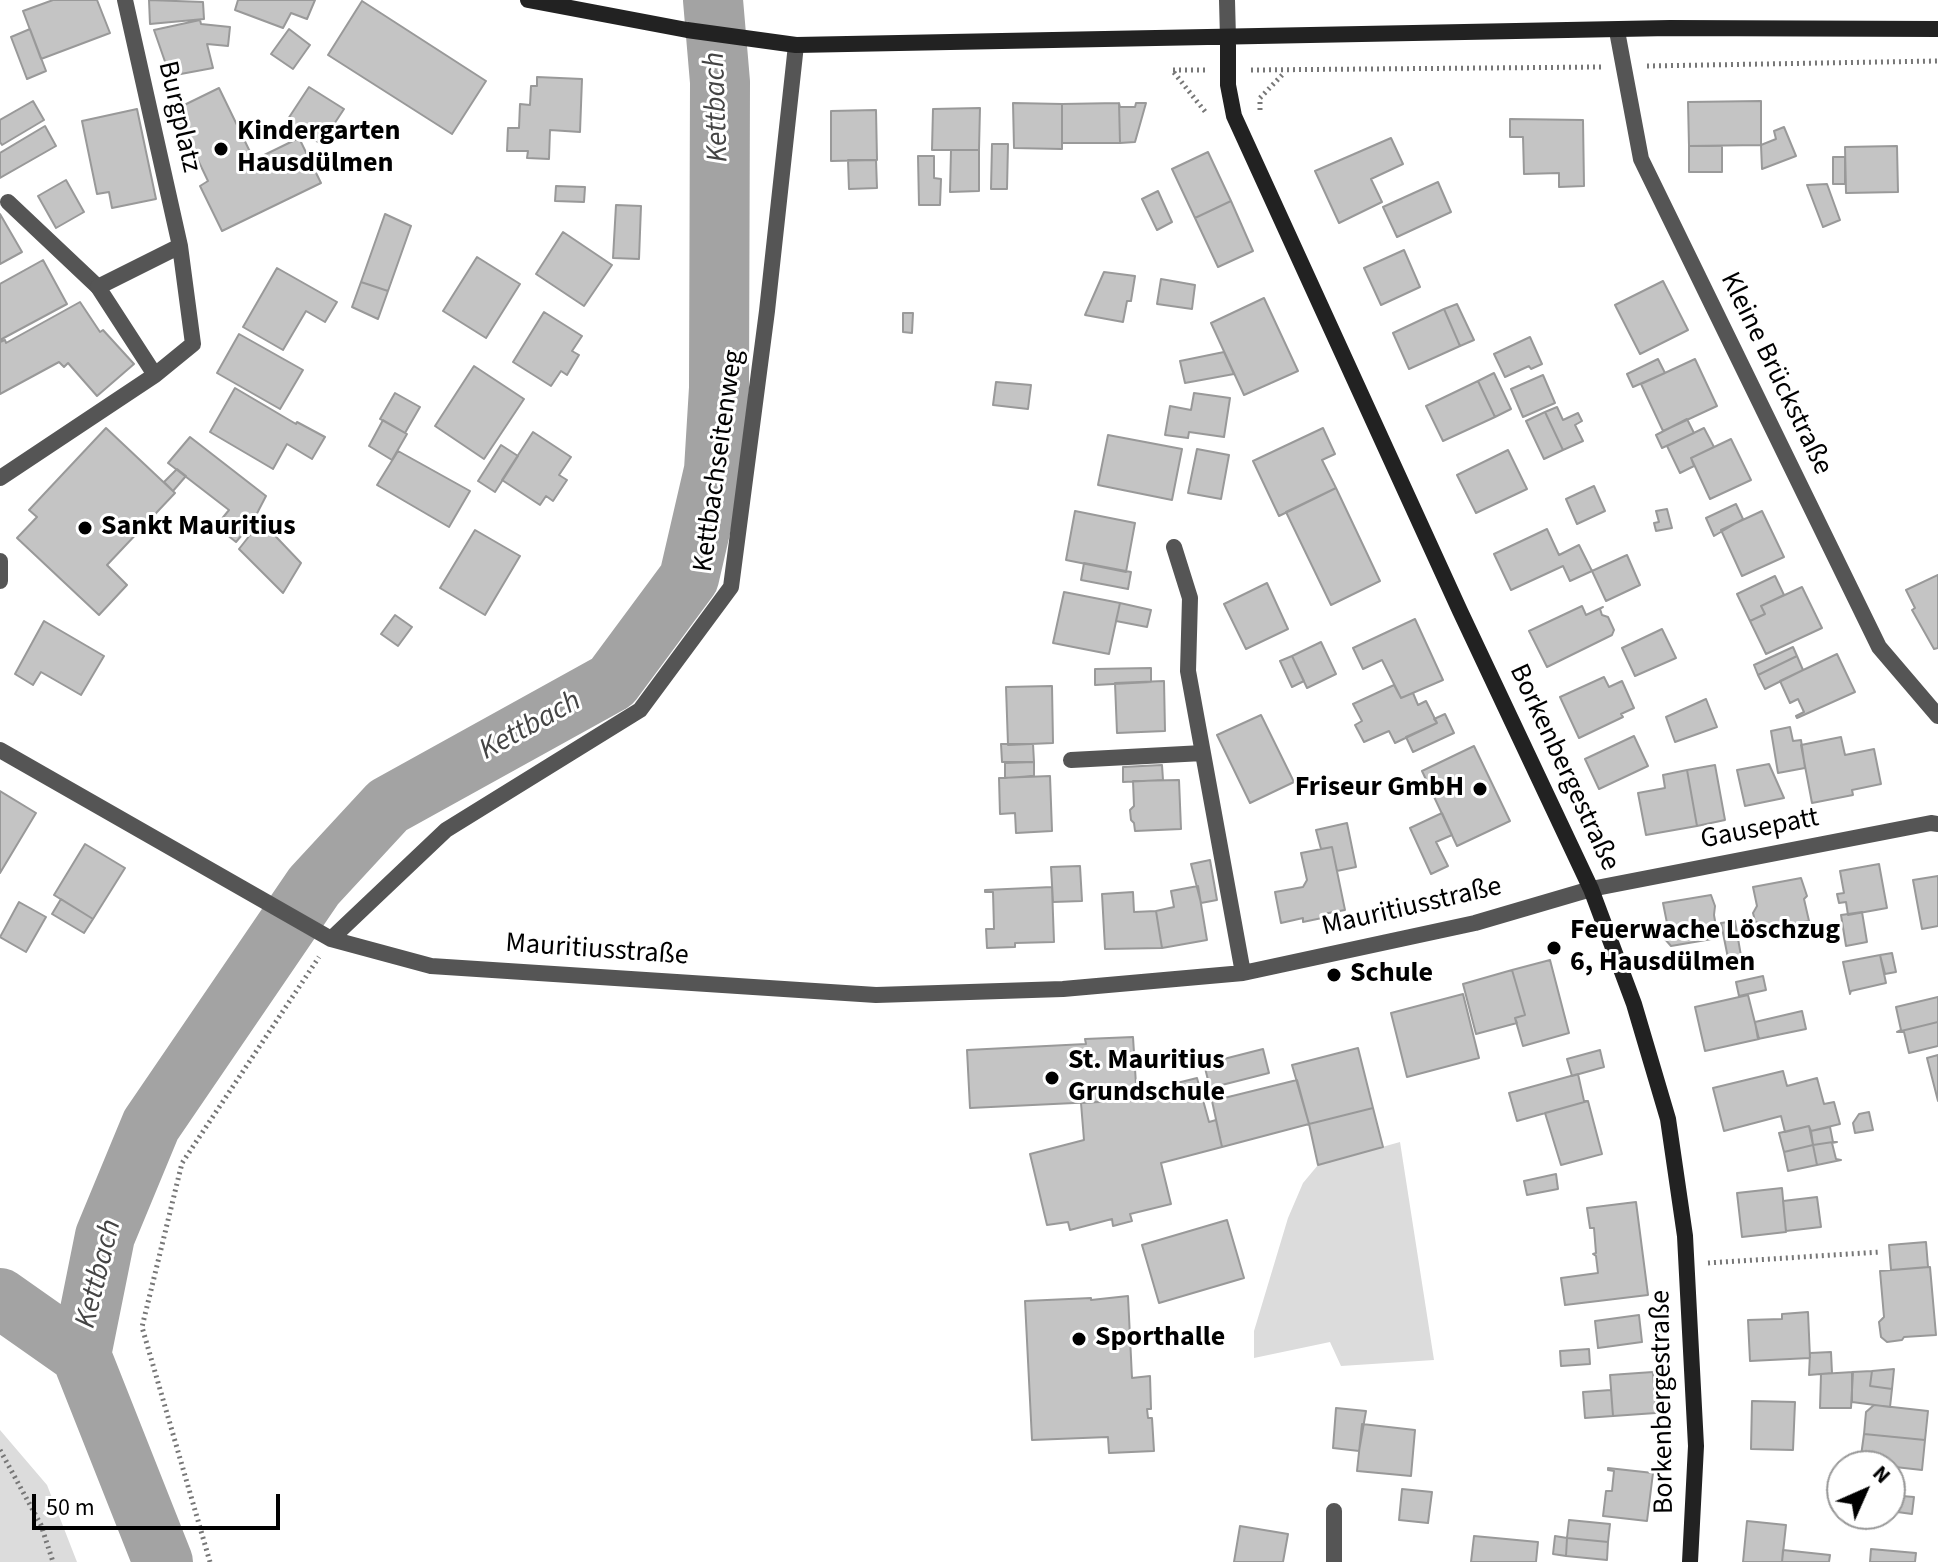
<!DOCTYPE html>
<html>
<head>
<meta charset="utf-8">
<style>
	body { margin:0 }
	#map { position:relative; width:1938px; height:1562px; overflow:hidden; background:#fff; font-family:"Source Sans 3",sans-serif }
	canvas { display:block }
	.north { position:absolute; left:1826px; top:1450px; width:80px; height:80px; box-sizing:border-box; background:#fff; border:2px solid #999; border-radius:50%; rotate:45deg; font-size:22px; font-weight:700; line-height:32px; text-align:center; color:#000 }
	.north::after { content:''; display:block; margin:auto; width:28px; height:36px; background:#000; clip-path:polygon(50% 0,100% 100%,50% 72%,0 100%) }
	.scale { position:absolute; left:32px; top:1494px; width:248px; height:36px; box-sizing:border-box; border:4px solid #000; border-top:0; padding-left:10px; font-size:24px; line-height:28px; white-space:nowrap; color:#000; -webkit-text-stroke:6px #fff; paint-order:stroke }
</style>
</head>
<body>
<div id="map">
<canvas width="1938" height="1562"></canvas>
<div class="north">N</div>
<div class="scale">50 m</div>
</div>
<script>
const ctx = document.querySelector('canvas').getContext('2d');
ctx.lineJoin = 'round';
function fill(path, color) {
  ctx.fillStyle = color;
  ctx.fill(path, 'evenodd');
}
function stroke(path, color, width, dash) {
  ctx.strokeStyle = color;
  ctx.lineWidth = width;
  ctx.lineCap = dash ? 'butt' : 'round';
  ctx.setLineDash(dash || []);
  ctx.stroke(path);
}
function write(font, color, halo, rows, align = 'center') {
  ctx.font = font + ' "Source Sans 3",sans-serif';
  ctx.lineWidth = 6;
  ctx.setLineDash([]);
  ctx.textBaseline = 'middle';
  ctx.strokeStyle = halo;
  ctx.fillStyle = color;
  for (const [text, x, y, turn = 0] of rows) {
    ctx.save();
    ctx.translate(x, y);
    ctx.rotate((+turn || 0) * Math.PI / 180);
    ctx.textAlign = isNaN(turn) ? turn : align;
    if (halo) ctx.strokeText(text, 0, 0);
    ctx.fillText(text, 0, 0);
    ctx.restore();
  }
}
const green = new Path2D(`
	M1400,1142L1434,1360L1341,1366L1330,1342L1254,1358V1331L1288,1218L1303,1183L1318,1165Z
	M0,1430L47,1485L77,1562H0Z`);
const river = new Path2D(`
	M0,1298L81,1355L163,1562
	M81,1355L105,1236L151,1125L314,886L388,806L612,682L689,578L714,470L719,388L720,82L713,0`);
const building = new Path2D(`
	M53,0H97L110,33L41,59L23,11Z
	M149,0L203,2L204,19L150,24Z
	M238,0H315L307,19L291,13L283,28L235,10Z
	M362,1L486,81L452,134L328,55Z
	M200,20L201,24L230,27L228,46L207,44L213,68L170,76L154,30Z
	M30,29L46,71L27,79L11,37Z
	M289,29L310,45L293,69L271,54Z
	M537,77L582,79L580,132L550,130L549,159L527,158L528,151H507L508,128H519L520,104L530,105L531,86H537Z
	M309,87L344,109L321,144L286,122Z
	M219,88L254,160L299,138L321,183L222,231L200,186L208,181L174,110Z
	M33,101L44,120L2,145L0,142V120Z
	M1761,101V145L1689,146L1688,102Z
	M1013,103L1062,104V149L1014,148Z
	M1119,103L1120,107H1135L1136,103H1146L1135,142L1120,143Z
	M1119,103L1120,143H1062V104Z
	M980,108L979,150H932L933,109Z
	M137,109L156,199L112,208L109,192L97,194L82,121Z
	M876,110L877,160L831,161V111Z
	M1510,119L1583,120L1584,186L1559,187V173L1524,174L1523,137H1510Z
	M45,126L56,146L0,178V153Z
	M1784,127L1796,156L1762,169L1761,145L1776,139L1774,131Z
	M1391,138L1403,164L1371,179L1382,202L1339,223L1315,171Z
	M992,144H1008L1007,189H991Z
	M1689,146H1722V172H1689Z
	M1897,146L1898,192L1846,193L1845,147Z
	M951,150H979V191L950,192Z
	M1208,152L1231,201L1195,218L1172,169Z
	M918,156H934V178L941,179L940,205H919Z
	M1833,157H1845V184H1833Z
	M848,160H876L877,188L849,189Z
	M66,180L84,212L56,228L38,196Z
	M1438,182L1451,212L1397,237L1383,207Z
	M1827,184L1840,220L1823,227L1807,185Z
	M556,186L585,187L584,202L555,201Z
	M1158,191L1172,222L1157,230L1142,199Z
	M1231,201L1253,251L1218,267L1195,218Z
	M616,205L641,206L639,259L613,258Z
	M0,214L22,252L0,264Z
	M385,214L411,226L388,291L361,282Z
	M563,232L612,265L584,306L536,274Z
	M1404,250L1420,287L1381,305L1364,268Z
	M477,257L520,284L486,338L443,311Z
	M43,260L67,304L0,340V284Z
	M277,268L337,302L325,322L306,311L283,350L243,327Z
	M1104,272L1135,276L1131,301H1127L1123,322L1085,315Z
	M1161,279L1195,285L1192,309L1157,304Z
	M1663,281L1688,330L1640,354L1615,305Z
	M361,282L388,291L378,319L352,307Z
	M1264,298L1298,371L1244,395L1211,323Z
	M80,302L100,332L103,330L134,364L97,396L68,363L64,367L59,362L0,394V342L5,340L6,343Z
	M1457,304L1474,340L1460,346L1444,309Z
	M1444,309L1460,346L1409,369L1393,333Z
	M544,312L582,336L572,351L579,355L567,375L561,371L551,386L513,362Z
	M903,313H913L912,333L903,332Z
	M239,334L303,370L280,409L217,373Z
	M1530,337L1542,364L1531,369L1529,366L1505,377L1494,354Z
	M1224,352L1234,374L1185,383L1180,361Z
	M1658,359L1665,373L1633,387L1627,374Z
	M1695,359L1717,406L1663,431L1641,384Z
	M474,366L524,399L484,459L435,426Z
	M1494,373L1511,409L1495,417L1478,381Z
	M1543,375L1555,403L1523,417L1511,389Z
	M1478,381L1495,417L1443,441L1426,406Z
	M996,382L1031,385L1028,409L993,405Z
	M235,388L296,424L297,422L325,437L312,459L287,444L273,469L210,432Z
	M395,393L420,407L405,433L380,419Z
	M1194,393L1230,398L1224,437L1189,432L1188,438L1165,435L1170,406L1191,410Z
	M1557,407L1563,420L1578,413L1582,421L1575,425L1583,441L1563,450L1545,412Z
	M1545,412L1563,450L1544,459L1526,421Z
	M1687,419L1694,433L1662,448L1656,435Z
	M383,420L407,434L392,460L369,446Z
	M106,428L175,493L107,565L127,585L99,615L17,538L37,517L29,510Z
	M1323,428L1335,454L1322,460L1336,488L1279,516L1253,461Z
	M1704,428L1714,447L1691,458L1694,466L1680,473L1667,446Z
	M533,432L571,457L559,475L567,480L553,501L546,496L540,505L502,480Z
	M1108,435L1182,449L1172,500L1098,485Z
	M190,437L266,496L252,523L236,542L216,526L229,510L168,463Z
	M1731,439L1751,480L1710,499L1691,458Z
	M501,445L518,456L495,492L478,481Z
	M1197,449L1229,455L1221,499L1188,493Z
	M1508,450L1527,489L1476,513L1457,475Z
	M398,451L470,491L449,527L377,485Z
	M177,469L186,476L173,491L164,482Z
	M1594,486L1605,511L1577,524L1566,499Z
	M1336,488L1380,581L1331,605L1286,512Z
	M1736,504L1743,519L1714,536L1706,518Z
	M1667,509L1672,528L1656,531L1654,523L1659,522L1656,511Z
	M1075,511L1135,523L1126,572L1066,560Z
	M1762,511L1784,557L1742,576L1721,530Z
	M261,521L301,563L283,593L239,549Z
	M1547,529L1559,555L1579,545L1592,571L1570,581L1563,566L1511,590L1494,554Z
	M475,530L520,556L485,615L440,588Z
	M1627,555L1640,585L1606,601L1592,571Z
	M1084,563L1131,572L1128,589L1081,580Z
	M1938,575V648L1934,649L1912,610L1915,608L1906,590Z
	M1775,576L1784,595L1761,606L1765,614L1750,621L1737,594Z
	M1267,583L1288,629L1246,649L1224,604Z
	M1802,587L1822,628L1766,654L1750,621L1765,614L1761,606Z
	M1064,592L1120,603L1109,654L1053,643Z
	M1120,603L1151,610L1147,627L1116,621Z
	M1582,606L1586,615L1603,607L1600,609L1602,615L1608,617L1614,630L1612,635L1547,667L1529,631Z
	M395,615L412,627L398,646L381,634Z
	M1415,619L1443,680L1401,698L1382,660L1363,669L1353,648Z
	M44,621L104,656L81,695L41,672L33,685L15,674Z
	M1662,629L1676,658L1635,676L1622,648Z
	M1321,642L1336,674L1307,688L1292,656Z
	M1793,647L1797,656L1758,675L1754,665Z
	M1837,654L1855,692L1797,718L1796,716L1804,712L1798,699L1790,703L1780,681Z
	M1292,656L1304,681L1292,687L1280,661Z
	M1797,656L1803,670L1765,689L1758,675Z
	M1151,668V682L1095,685V669Z
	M1604,677L1609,687L1622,681L1634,708L1621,714L1623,717L1579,738L1560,697Z
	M1164,681L1165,731L1117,733L1115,683Z
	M1394,685L1401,698L1413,693L1418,705L1426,701L1437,723L1395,743L1389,731L1364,742L1355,725L1362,721L1353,704Z
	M1052,686L1053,743L1008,745L1006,687Z
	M1706,699L1717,727L1675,742L1666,717Z
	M1445,714L1454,733L1413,752L1406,737L1437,723L1434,719Z
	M1261,715L1294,782L1250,803L1217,735Z
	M1790,727L1793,741L1801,740L1805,768L1778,773L1771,731Z
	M1634,736L1648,766L1599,789L1585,759Z
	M1841,737L1845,755L1874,749L1881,784L1852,790L1853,795L1812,803L1801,745Z
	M1001,744H1033L1034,762H1002Z
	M1474,746L1510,821L1457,846L1422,771Z
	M1034,762V776L1005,778V763Z
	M1769,764L1784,798L1745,806L1737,770Z
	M1162,765L1163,780L1123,782V767Z
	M1715,765L1725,820L1697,826L1687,770Z
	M1687,770L1697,826L1646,835L1638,793L1665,788L1663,775Z
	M1050,776L1052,831L1016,833L1015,813L1000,814L999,778Z
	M1179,780L1181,829L1135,831L1134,823L1131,820L1130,810L1134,806L1133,781Z
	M0,791L36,813L0,873Z
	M1442,813L1452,835L1436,842L1448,866L1431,874L1410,828Z
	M1347,823L1356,867L1337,871L1332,847L1321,849L1316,830Z
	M85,844L125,868L93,919L54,895Z
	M1332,847L1345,910L1323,914L1322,918L1303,922V918L1281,923L1275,892L1303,887L1307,880L1301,853Z
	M1210,860L1217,900L1201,903L1191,864Z
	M1879,864L1887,908L1848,915L1846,902L1839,903L1837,894L1844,893L1840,871Z
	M1080,866L1082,901L1053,902L1051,867Z
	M1938,876V926L1922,929L1913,880Z
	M1801,878L1807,896L1804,899L1809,921L1761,930L1760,925L1755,921L1753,913L1757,906L1753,887Z
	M1198,886L1207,940L1162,948L1156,911L1174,907L1171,891Z
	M1052,887L1054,942L1015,943V947L987,948L986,929H994L993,892H985V890Z
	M1133,892L1134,912L1156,911L1162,948L1105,949L1102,894Z
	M1711,895L1715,906L1714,915L1718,938L1671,946L1664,938L1663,929L1667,923L1663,903Z
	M61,899L93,919L84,933L52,914Z
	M19,902L46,917L26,952L0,937Z
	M1862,912L1867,942L1846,946L1841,915Z
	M1735,921L1741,956L1728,958L1721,923Z
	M1892,953L1896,972L1885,974L1880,955Z
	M1880,955L1886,983L1851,991L1850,994L1843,962Z
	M1550,960L1569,1033L1523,1046L1515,1018L1525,1015L1512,970Z
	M1512,970L1525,1015L1515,1018L1517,1023L1476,1034L1463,984Z
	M1763,976L1766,990L1739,996L1736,982Z
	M1463,994L1479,1058L1407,1077L1391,1013Z
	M1748,995L1759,1039L1705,1051L1695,1007Z
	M1938,997V1022L1897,1032L1901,1030L1896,1007Z
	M1802,1011L1806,1029L1758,1039L1755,1022Z
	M1938,1022V1046L1909,1053L1904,1032H1897Z
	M1133,1037L1137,1100L970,1108L967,1050L1086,1044L1085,1039Z
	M1358,1048L1373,1108L1309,1124L1292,1065Z
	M1263,1049L1269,1073L1210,1088L1204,1064Z
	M1600,1050L1604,1067L1572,1076L1567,1059Z
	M1938,1055V1101L1927,1058Z
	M1783,1071L1787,1086L1817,1078L1824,1104L1834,1102L1840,1124L1811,1131L1809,1126L1785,1132L1781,1116L1724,1131L1713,1088Z
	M1578,1074L1584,1101H1588L1517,1121L1509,1093Z
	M1197,1078L1209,1122L1216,1120L1222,1147L1161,1163L1171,1204L1130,1214L1132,1221L1113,1226L1112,1219L1070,1230L1068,1222L1047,1225L1030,1154L1084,1140L1081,1103L1137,1100V1095H1150L1149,1090Z
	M1297,1080L1309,1124L1222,1147L1212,1101Z
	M1588,1101L1602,1154L1561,1165L1545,1113Z
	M1373,1108L1383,1147L1318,1165L1309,1124Z
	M1869,1112L1873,1130L1855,1133L1853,1123L1859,1114Z
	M1809,1126L1813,1145L1784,1152L1779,1133Z
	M1830,1127L1833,1142L1813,1145L1811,1131Z
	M1833,1142H1837L1832,1143L1836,1159L1841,1160L1817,1165L1813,1145Z
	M1813,1145L1817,1165L1788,1171L1784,1152Z
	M1556,1174L1558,1189L1527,1195L1524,1181Z
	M1782,1188L1786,1232L1742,1237L1737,1193Z
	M1817,1197L1821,1227L1786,1231L1783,1201Z
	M1636,1202L1648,1295L1565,1305L1561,1278L1598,1273L1596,1256L1593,1254L1596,1253L1594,1228H1590L1587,1208Z
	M1227,1220L1244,1278L1159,1303L1142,1245Z
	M1926,1242L1928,1267L1891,1270L1889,1245Z
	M1930,1267L1936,1335L1904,1337L1902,1340L1887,1342L1881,1337L1879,1322L1884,1317L1880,1271Z
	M1128,1296L1132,1378L1150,1376L1151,1409H1147L1148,1418H1152L1154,1451L1109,1453L1108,1437L1032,1440L1025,1301L1091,1298V1300Z
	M1808,1312L1810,1358L1750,1361L1748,1320L1782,1319V1314Z
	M1639,1315L1642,1342L1598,1348L1595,1321Z
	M1589,1349L1590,1364L1561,1366L1560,1351Z
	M1831,1352L1832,1373L1809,1375L1810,1353Z
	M1894,1369L1892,1389L1870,1386L1872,1371Z
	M1872,1371L1870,1386L1892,1389L1890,1407L1852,1402V1372Z
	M1653,1372L1656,1413L1613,1416L1610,1375Z
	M1853,1372L1851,1408H1820L1821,1374Z
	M1611,1390L1613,1416L1585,1418L1583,1392Z
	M1752,1401L1795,1402L1793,1450L1751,1449Z
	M1874,1405L1928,1411L1925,1440L1864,1434L1866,1412Z
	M1336,1408L1366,1411L1359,1451L1333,1448Z
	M1362,1424L1415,1430L1411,1476L1357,1471Z
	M1864,1434L1925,1440L1922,1470L1868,1464L1861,1456Z
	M1608,1468L1653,1473L1647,1521L1603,1516L1606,1491H1612L1614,1471L1608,1470Z
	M1402,1489L1432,1492L1428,1523L1399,1520Z
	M1890,1495L1914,1497L1912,1514L1890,1511Z
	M1569,1520L1610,1524L1608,1542L1567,1538Z
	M1747,1521L1786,1525L1782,1562H1743Z
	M1240,1526L1288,1534L1283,1562H1234Z
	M1474,1536L1538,1542L1536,1562H1471Z
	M1555,1536L1567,1538L1566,1556L1553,1554Z
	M1567,1538L1608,1542L1607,1560L1566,1556Z
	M1871,1549L1916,1553L1915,1562H1870Z
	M1783,1550L1830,1555L1829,1562H1782Z`);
const path = new Path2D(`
	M1647,66L1938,61
	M1205,70H1172L1207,114
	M1251,70L1601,67
	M1260,110V98L1285,72
	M1708,1263L1880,1252
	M0,1450L41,1525L53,1562
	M210,1562L142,1327L182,1163L319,957`);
const lane = new Path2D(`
	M8,202L98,287`);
const street = new Path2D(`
	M1227,0L1228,38
	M1617,31L1641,159L1879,647L1938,716
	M155,375L98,287L180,246
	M0,478L155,375L193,344L180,246L125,0
	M1174,547L1190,598L1188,671L1243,973
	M0,561V581
	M0,750L331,939L431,966L876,995L1063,989L1243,973L1475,923L1591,889L1931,823L1938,824
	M1071,760L1203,753
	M331,939L446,830L640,710L731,587L767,311L796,45
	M1334,1511V1562`);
const secondary = new Path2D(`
	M528,0L687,30L796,45L1670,28L1938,29
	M1228,38V85L1234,116L1460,611L1591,889L1634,1004L1668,1119L1685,1236L1696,1446L1690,1562`);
const markers = [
	[221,149,8,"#000"],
	[85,528,8,"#000"],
	[1480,789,8,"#000"],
	[1554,948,8,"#000"],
	[1334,975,8,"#000"],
	[1052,1078,8,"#000"],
	[1079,1339,8,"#000"]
];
const streetNames = [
	["Burgplatz",178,117,77],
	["Kleine Brückstraße",1775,374,64],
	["Kettbachseitenweg",720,461,-82],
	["Borkenbergestraße",1563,768,65],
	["Gausepatt",1760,830,-11],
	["Mauritiusstraße",1412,908,-13],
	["Mauritiusstraße",597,951,4],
	["Borkenbergestraße",1664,1402,-91]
];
const poiNames = [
	["Kindergarten",237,133],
	["Hausdülmen",237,165],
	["Sankt Mauritius",101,528],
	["Friseur GmbH",1464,789,"right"],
	["Feuerwache Löschzug",1570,932],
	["6, Hausdülmen",1570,964],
	["Schule",1350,975],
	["St. Mauritius",1068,1062],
	["Grundschule",1068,1094],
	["Sporthalle",1095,1339]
];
const waterNames = [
	["Kettbach",718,107,-92],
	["Kettbach",531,727,-29],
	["Kettbach",100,1274,-76]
];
fill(green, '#dcdcdc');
stroke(river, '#a3a3a3', 60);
fill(building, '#c4c4c4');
stroke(building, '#999', 2);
stroke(path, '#777', 5, [2, 4]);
stroke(lane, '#555', 16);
stroke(street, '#555', 16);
stroke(secondary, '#222', 16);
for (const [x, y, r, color] of markers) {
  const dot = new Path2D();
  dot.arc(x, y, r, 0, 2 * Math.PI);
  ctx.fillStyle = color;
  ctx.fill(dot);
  stroke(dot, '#fff', 3);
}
write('28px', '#000', '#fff', streetNames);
write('bold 28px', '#000', '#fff', poiNames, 'left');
write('italic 30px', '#444', '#fff', waterNames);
</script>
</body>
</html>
